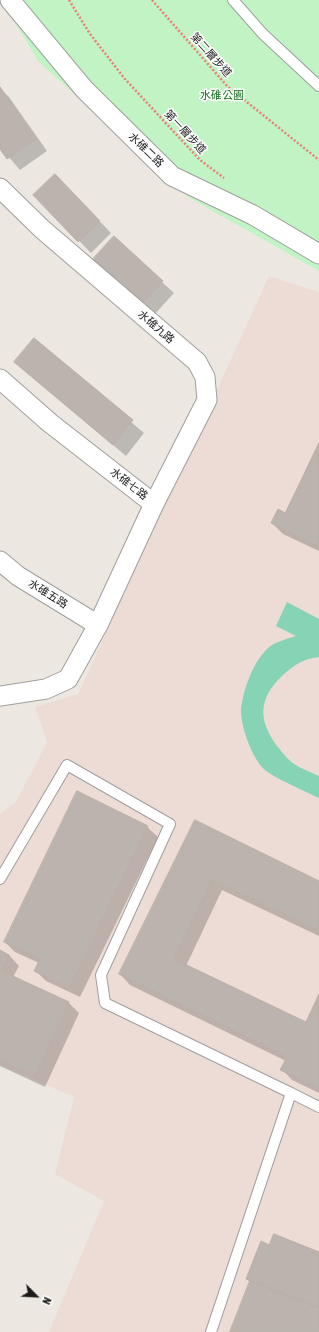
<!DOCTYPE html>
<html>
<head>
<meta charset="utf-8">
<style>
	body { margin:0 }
	#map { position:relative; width:319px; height:1332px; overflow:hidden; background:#ece8e1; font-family:"Asap Condensed",sans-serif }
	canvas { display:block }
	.north { position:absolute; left:16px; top:1276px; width:40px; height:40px; -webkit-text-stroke:3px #fff; paint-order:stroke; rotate:114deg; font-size:11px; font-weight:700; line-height:16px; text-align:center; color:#1b1b1b }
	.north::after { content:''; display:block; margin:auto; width:14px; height:18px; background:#1b1b1b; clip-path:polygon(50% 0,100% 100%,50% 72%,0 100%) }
</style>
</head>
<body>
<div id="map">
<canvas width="319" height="1332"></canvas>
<div class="north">N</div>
</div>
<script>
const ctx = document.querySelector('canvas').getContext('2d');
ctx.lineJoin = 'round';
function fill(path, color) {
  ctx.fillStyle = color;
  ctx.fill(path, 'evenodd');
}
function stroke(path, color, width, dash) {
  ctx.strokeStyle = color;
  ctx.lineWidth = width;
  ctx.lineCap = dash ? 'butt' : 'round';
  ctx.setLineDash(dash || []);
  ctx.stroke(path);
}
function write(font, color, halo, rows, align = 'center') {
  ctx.font = font + ' "Asap Condensed","Noto Sans TC",sans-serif';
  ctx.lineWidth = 3;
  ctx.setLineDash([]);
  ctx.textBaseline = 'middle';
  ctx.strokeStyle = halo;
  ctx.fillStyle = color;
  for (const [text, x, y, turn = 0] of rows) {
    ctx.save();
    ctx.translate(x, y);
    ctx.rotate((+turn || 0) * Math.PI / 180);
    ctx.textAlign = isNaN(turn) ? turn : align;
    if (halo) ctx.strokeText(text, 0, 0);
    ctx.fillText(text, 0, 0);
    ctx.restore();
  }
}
const military = new Path2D(`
	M269,276L319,292V1332H49L104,1201L55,1174L74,1097L0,1065V814L16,802L47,742L35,707L78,694Z`);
const park = new Path2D(`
	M2,0H319V271L188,197L38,61Z`);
const pitch = new Path2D(`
	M287,602L319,619V657C302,659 294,665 282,676C258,699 258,720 277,746C282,752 288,760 294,764C302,769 311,772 319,776V798C305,791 276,779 265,770C252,759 240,725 241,708C244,688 252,665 266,650C273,642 287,639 296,636L276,626Z`);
const shadow = new Path2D(`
	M0,88L9,97L47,151L20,170L0,147Z
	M67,187L111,233L91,253L34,195Z
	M106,271L162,282L174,293L154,315Z
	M34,339L144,433L126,456L15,362Z
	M319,445V551L283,534L272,523L285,514Z
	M195,821L319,882V936L222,890L186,966L306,1023L319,996V1093L292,1080L282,1069L286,1061L130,985L120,974Z
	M147,827L158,837L80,997L46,981L35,970L39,963L15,952L5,942Z
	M0,952L9,955L19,966L13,977L69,1003L79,1013L45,1087L0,1066Z
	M270,1246L319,1253V1332H231L250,1282L247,1279Z`);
const building = new Path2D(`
	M0,87L36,139L7,159L0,149Z
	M55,174L100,221L78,242L33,195Z
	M114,236L163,281L142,304L93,259Z
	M34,338L133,420L113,445L14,362Z
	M319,443V547L271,523L278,509L285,513Z
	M77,791L148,826L69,988L34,971L40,959L4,942Z
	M195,820L319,881V931L212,880L174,959L306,1022L319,994V1088L280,1070L287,1057L119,974Z
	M0,950L9,955L2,971L69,1002L35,1077L0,1061Z
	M274,1234L319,1252V1308L246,1279L261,1241L269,1245Z
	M250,1281L319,1308V1332H230Z`);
const path = new Path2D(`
	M69,0L90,34L125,79L200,160L224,178
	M152,0L228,87L319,160`);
const service = new Path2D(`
	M233,0L263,34L319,86
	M0,879L67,765L170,824L101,975L105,1003L291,1093L211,1332
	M291,1093L319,1107`);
const minor = new Path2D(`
	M10,0L84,89L172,176L253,215L319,254
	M0,188L42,229L197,362L205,377L207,400L154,504L98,625L68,679L46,689L0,696
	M0,379L50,423L154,504
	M0,561L18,576L98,625`);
const streetNames = [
	["第二層步道",211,55,48],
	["第一層步道",185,132,47],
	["水碓二路",146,150,44],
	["水碓九路",156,327,41],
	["水碓七路",129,484,38],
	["水碓五路",48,594,32]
];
const parkNames = [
	["水碓公園",222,96]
];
fill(military, '#eddbd5');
fill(park, '#c1f3c4');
fill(pitch, '#86d4b5');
fill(shadow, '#0003');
fill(building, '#bbb4ae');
stroke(building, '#bcafa5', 1);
stroke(service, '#9f9f9f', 12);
stroke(minor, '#9f9f9f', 21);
stroke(path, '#eb7e73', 2.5, [2, 2]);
stroke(service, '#fff', 10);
stroke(minor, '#fff', 19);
write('11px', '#1b1b1b', '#fff', streetNames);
write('11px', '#156d1c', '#fff', parkNames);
</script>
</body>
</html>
